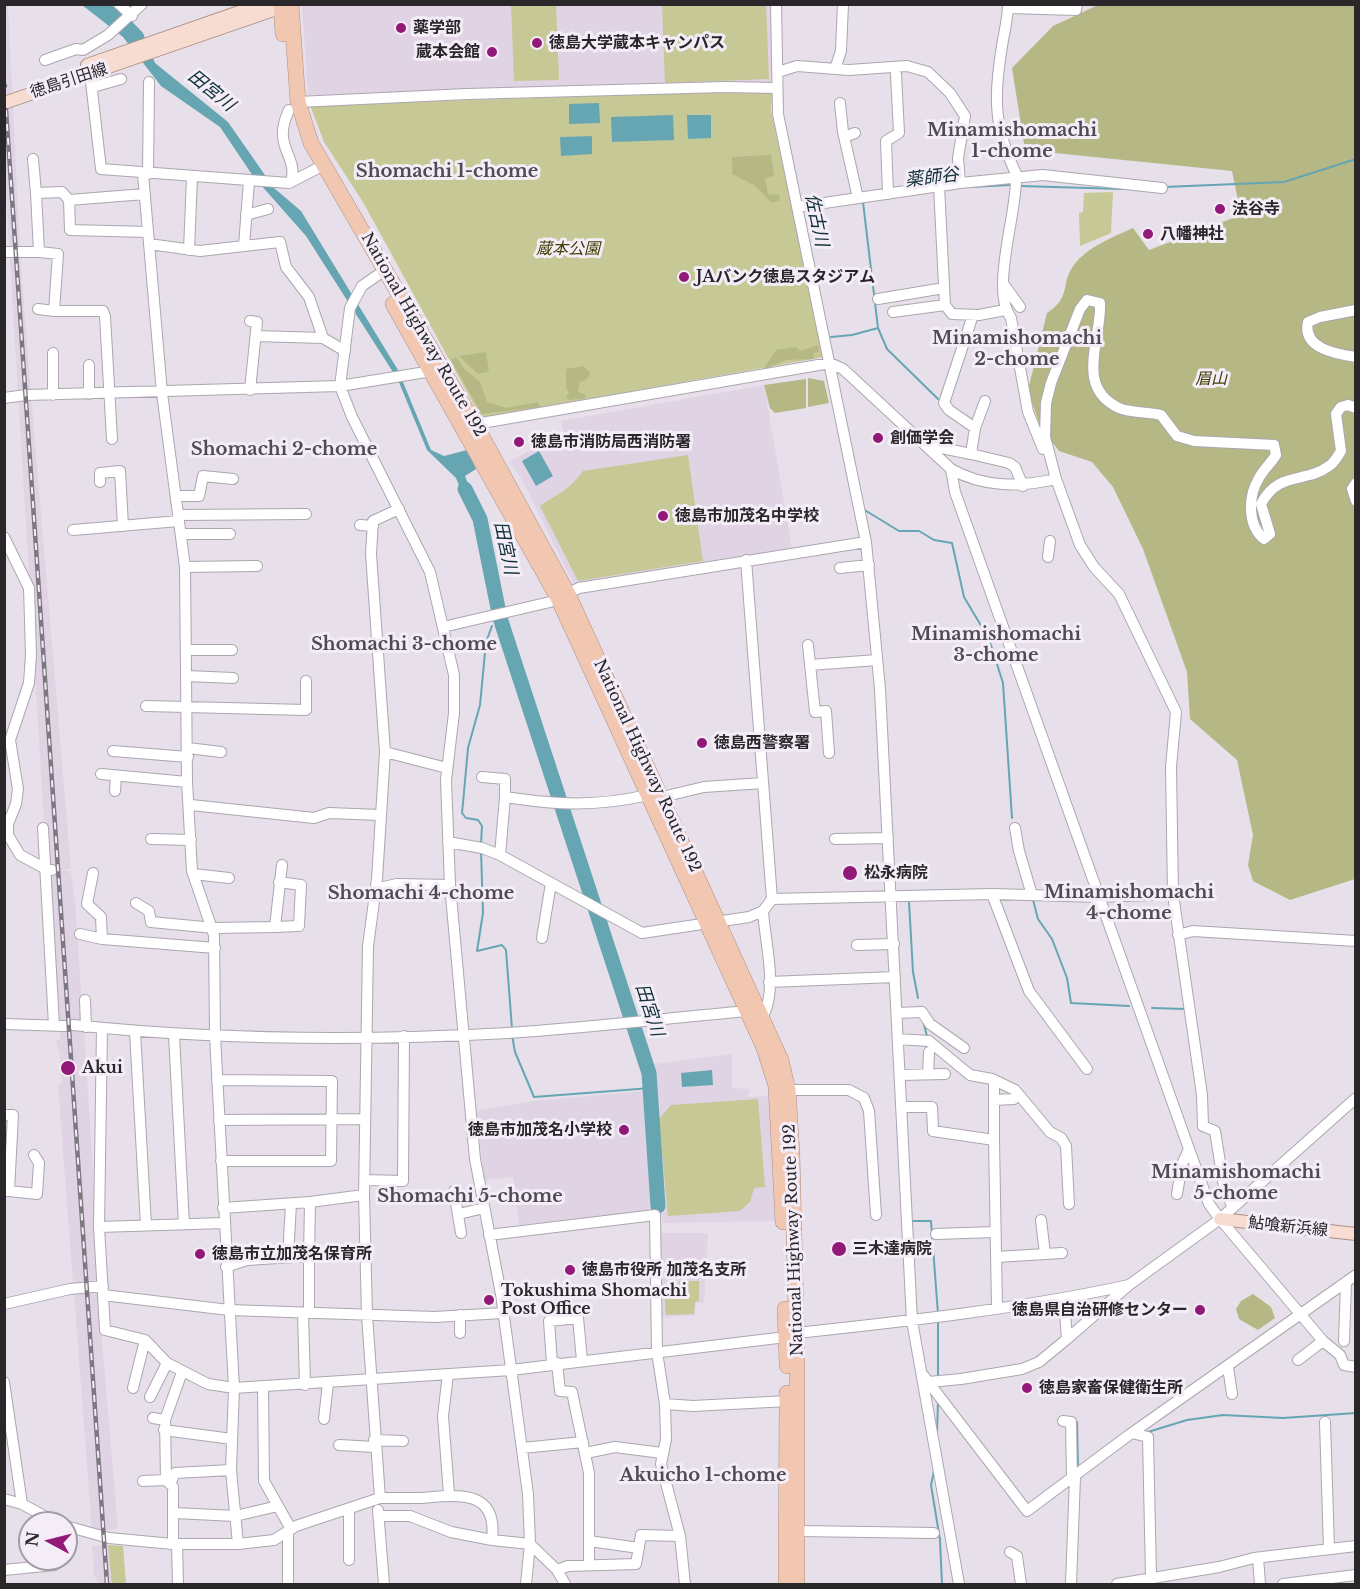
<!DOCTYPE html>
<html>
<head>
<meta charset="utf-8">
<style>
	body { margin:0 }
	#map { position:relative; width:1360px; height:1589px; overflow:hidden; background:#e7e0ea; font-family:"Libre Baskerville",serif }
	canvas { display:block }
	.frame { position:absolute; inset:0; border:6px solid #2a272b; pointer-events:none }
	.north { position:absolute; left:18px; top:1511px; width:60px; height:60px; box-sizing:border-box; background:#f4edf8; border:2px solid #a39ea6; border-radius:50%; rotate:277deg; font-size:16px; font-weight:700; line-height:24px; text-align:center; color:#2a272b }
	.north::after { content:''; display:block; margin:auto; width:21px; height:27px; background:#921977; clip-path:polygon(50% 0,100% 100%,50% 72%,0 100%) }
</style>
</head>
<body>
<div id="map">
<canvas width="1360" height="1589"></canvas>
<div class="frame"></div>
<div class="north">N</div>
</div>
<script>
const ctx = document.querySelector('canvas').getContext('2d');
ctx.lineJoin = 'round';
function fill(path, color) {
  ctx.fillStyle = color;
  ctx.fill(path, 'evenodd');
}
function stroke(path, color, width, dash) {
  ctx.strokeStyle = color;
  ctx.lineWidth = width;
  ctx.lineCap = dash ? 'butt' : 'round';
  ctx.setLineDash(dash || []);
  ctx.stroke(path);
}
function write(font, color, halo, rows, align = 'center') {
  ctx.font = font + ' "Libre Baskerville","Noto Sans JP",serif';
  ctx.lineWidth = 6;
  ctx.setLineDash([]);
  ctx.textBaseline = 'middle';
  ctx.strokeStyle = halo;
  ctx.fillStyle = color;
  for (const [text, x, y, turn = 0] of rows) {
    ctx.save();
    ctx.translate(x, y);
    ctx.rotate((+turn || 0) * Math.PI / 180);
    ctx.textAlign = isNaN(turn) ? turn : align;
    if (halo) ctx.strokeText(text, 0, 0);
    ctx.fillText(text, 0, 0);
    ctx.restore();
  }
}
const built = new Path2D(`
	M4,5H8L20,252L31,395L71,869H64L71,873L75,900L83,1020L73,1022L74,1030L84,1032L100,1277L97,1280L73,1283L58,1085L62,1084L60,1055L56,1041L60,1039V1032L65,1031L64,1022L56,1020L5,179Z
	M302,5H770L772,82L308,95Z
	M764,385L792,550L574,585L523,481L509,462L540,445L565,440L561,421Z
	M732,1054V1088L749,1089L748,1097L769,1096L775,1221L663,1223L661,1209L519,1225L513,1177L484,1180L477,1111L533,1101L654,1090L653,1064Z
	M661,1233H708L704,1303H696L695,1315L661,1318Z
	M87,1292L98,1293L118,1529L92,1531L74,1293Z
	M108,1545L123,1546L126,1584H100L94,1575L92,1546Z`);
const green = new Path2D(`
	M511,5H556L559,80L514,81Z
	M662,5H766L769,79L665,83Z
	M760,91L772,92L771,111L824,357L486,417L480,416L363,202L324,142L310,105Z
	M1113,192L1111,233L1080,246L1079,213L1083,212L1084,193Z
	M688,455L703,561L578,581L540,506C560,492 568,491 583,471Z
	M758,1099L765,1187L754,1188L750,1202L740,1211L668,1216L659,1119L671,1105Z
	M679,1281H699V1301L695,1302L694,1314L666,1315L664,1288L667,1284H679Z
	M108,1545L123,1546L126,1584H112Z`);
const forest = new Path2D(`
	M1098,5H1355V879L1290,900L1253,881L1248,865L1253,835L1237,760L1190,719L1187,672L1143,549L1113,487L1092,462L1059,451L1040,426L1028,390L1047,313C1072,297 1060,283 1074,265C1087,247 1113,237 1133,228L1149,250L1241,215L1232,171L1025,150L1012,68L1053,26Z
	M771,155L774,176L765,178L768,194L779,195L780,200L772,203L754,185L732,174V157Z
	M818,345L819,352L813,353L814,359L786,360L763,370L776,350L796,347L800,351Z
	M486,352L489,372L478,374L459,356Z
	M456,357L465,370L480,382L487,402L506,408L538,402L540,407L482,414L451,360Z
	M583,366L590,373L587,379L580,382L578,392L586,395L585,398L570,400L566,398L569,392L566,388V369Z
	M808,378L824,381L829,403L808,407Z
	M806,379V408L775,413L770,408L764,385Z
	M1253,1294L1271,1307L1275,1318L1258,1330L1239,1319L1236,1309L1241,1301Z`);
const water = new Path2D(`
	M82,5H111L124,13L143,33L155,63L228,122L274,188L301,211L398,370L431,450L444,456L467,450L476,469L465,476L476,505L468,508L456,478L427,450L398,380L306,236L253,176L220,127L161,86L123,37Z
	M599,103L600,123L569,124V104Z
	M673,115L674,140L612,142L611,117Z
	M687,115H711V138L688,139Z
	M592,136V154L561,156L560,137Z
	M539,451L553,476L536,486L522,461Z
	M712,1070L713,1085L682,1087L681,1073Z`);
const stream = new Path2D(`
	M1020,186L1122,189
	M969,187L1011,185
	M1164,187L1284,182L1356,159
	M878,328L887,349L938,399
	M831,337L852,335L878,328L863,202
	M863,509L899,531H919L934,540L952,543L964,597L989,639L1003,683L1012,818
	M481,844L482,826L478,820L466,818L462,813L463,803L468,748L480,705L486,642L492,626
	M481,850L483,913L477,951L502,945L506,950L512,1029
	M1033,900L1038,919L1052,939L1067,978L1071,1003L1129,1006
	M909,902L913,972L918,998
	M1152,1008L1186,1009
	M923,1021L927,1036
	M512,1035L515,1052L534,1097L651,1088
	M910,1221H931L938,1314
	M938,1377V1320
	M1077,1422L1078,1465
	M1148,1432L1187,1420L1223,1415L1283,1418L1356,1413
	M937,1434L938,1401
	M934,1471L931,1485L940,1540L942,1584`);
const river = new Path2D(`
	M465,489L480,519L500,618L649,1073L658,1206`);
const minor = new Path2D(`
	M119,4L132,16
	M1008,4C1008,18 1004,33 1002,46C993,100 994,128 1018,178
	M1008,8L1076,10L1077,4
	M45,60L76,49L83,50L108,35L142,4
	M835,69L841,51L843,4
	M778,72L797,66L849,70L907,66L928,72L950,93L965,116L958,158L960,183
	M91,82L101,169L289,183L324,165
	M93,87L121,79
	M298,102L467,94L725,87L777,88
	M840,103L843,132L858,198
	M289,110C271,148 299,155 291,182
	M844,137L855,133
	M33,159L36,193L62,192L69,200L145,194
	M143,174L162,393L185,567L187,782L192,871L214,935L215,1036L234,1388L231,1470L238,1544
	M148,174L149,82
	M1016,178C1017,213 990,290 1011,318L1028,412L1043,449
	M939,186L945,305L952,314L979,315L1005,310
	M36,193L39,252L58,254L54,311L38,309
	M888,194L886,141L899,133L896,74
	M69,200L70,230L148,232
	M797,207L960,183L1043,175L1162,188
	M246,215L268,209
	M149,244L200,251L244,246L249,181
	M244,246L280,242L286,267L309,297L323,338L345,351
	M189,250L192,177
	M4,252H39
	M385,270L362,286L350,308L340,386L352,417L430,572L454,675V713L446,780L450,885L475,1159L501,1294L528,1494L530,1544L526,1584
	M1005,286L1020,307
	M878,299L944,288
	M1356,310L1320,317L1308,322C1302,348 1335,354 1356,357
	M54,311H103L105,316L112,439
	M893,312L945,305
	M256,336L323,338
	M250,390L257,322L250,321
	M89,394V365
	M53,395V353
	M4,398L26,395L340,386L432,371
	M470,425L830,363L843,369L951,469C984,488 1020,487 1056,479
	M975,428L985,401
	M927,445L971,454L975,428L949,410L944,403L973,315
	M971,454L1009,463L1015,467L1023,486
	M951,469L955,492L1189,1149L1209,1204L1220,1219L1356,1098
	M100,482V473L120,471L123,526
	M1356,483L1352,489L1356,501
	M176,496H199L203,476L233,479
	M178,515L306,514
	M360,525L373,526
	M73,530L179,521
	M181,534H230
	M4,537L29,588L31,655L29,683L10,740L18,789L16,804L8,824V835L20,855L46,869L52,870
	M866,542L880,689L912,1321L959,1584
	M1048,557L1050,541
	M746,560L772,899
	M185,567L257,566
	M840,568L869,565
	M443,627L550,602L579,588L866,542L778,114L776,4
	M808,645L815,712L826,711L829,753
	M187,650H232
	M810,665L877,660
	M187,676L233,678
	M146,706L306,710V681
	M188,748L221,752
	M113,751L188,757
	M385,752L447,768
	M101,774L187,782
	M482,777L505,779V797
	M115,791L116,776
	M662,797L704,787L763,783
	M191,805L314,818L329,813L380,815
	M43,828L54,1025
	M1015,828L1019,851L1032,895
	M151,839L191,840
	M835,839L888,838
	M448,842L482,848L500,855L642,933L749,917L763,911L772,899L992,894L1100,897L1173,894
	M500,855L505,797C558,805 595,807 648,795
	M93,873L87,904L101,917L102,939L215,948
	M193,874L229,878
	M375,889L397,884L450,885
	M992,894L1029,991L1087,1069
	M136,903L149,911L151,922L214,928L275,927L282,865
	M275,927L299,926L301,885L279,882
	M80,934L102,939
	M1178,935L1193,931L1356,941
	M542,938L550,889L554,885
	M857,945L894,944
	M769,982L895,977
	M85,1000L86,1027
	M897,1013L922,1012L930,1024L964,1048
	M763,1016C778,988 765,943 763,911
	M4,1024L65,1026
	M73,1025C217,1040 364,1041 508,1033C588,1028 668,1018 747,1011
	M102,1028L99,1227L105,1330L145,1340L167,1363L208,1384L234,1388L511,1370L786,1337L797,1333C908,1321 1019,1309 1129,1285
	M135,1032L146,1225
	M174,1035L184,1224
	M898,1039L929,1041L970,1075L992,1079L1015,1090L1050,1132L1061,1138L1066,1146L1069,1204
	M928,1074L929,1052
	M900,1075L945,1074
	M217,1080L332,1081L331,1161H221
	M788,1090H849L864,1098L869,1111L876,1215
	M994,1100L1014,1099
	M902,1107H932L933,1131L994,1140V1081
	M4,1115H13L9,1191H4
	M219,1120L364,1119
	M994,1140L997,1308
	M365,1180L403,1181L404,1036
	M9,1191L37,1194L39,1163L34,1155
	M454,1191L461,1233
	M1177,1194L1182,1164L1189,1149
	M310,1202L309,1256H365
	M223,1208L310,1202L364,1195
	M1233,1208L1224,1187L1215,1131L1203,1126L1202,1095L1173,894L1171,767L1176,712L1119,594L1094,567L1080,545L1056,479L1045,437L1046,403L1051,383L1080,309L1087,300L1100,303C1102,339 1074,387 1119,408C1130,413 1149,412 1161,415L1177,436L1194,441L1274,445L1276,455C1271,463 1263,470 1259,478C1248,496 1247,525 1264,539L1270,534L1261,504C1279,470 1305,484 1329,466C1334,463 1338,456 1341,451L1336,414L1341,407L1348,405L1356,408
	M459,1214L484,1208
	M1041,1220L1045,1254
	M99,1227L224,1223
	M936,1234L995,1232
	M489,1235L655,1215L657,1352L665,1404L666,1439L661,1464L680,1536L685,1584
	M288,1257L291,1204
	M996,1257L1062,1253
	M226,1267L247,1260L309,1256V1313
	M606,1270L655,1271
	M103,1295L229,1310L435,1317L503,1313
	M4,1304L70,1289L103,1286
	M303,1313L305,1385
	M460,1315V1333
	M1067,1339L1129,1285L1220,1219L1323,1341L1340,1355L1344,1365L1356,1367
	M1344,1341L1346,1282
	M1298,1360L1323,1341
	M552,1363L549,1321L578,1318L582,1360
	M557,1363L560,1391L572,1392L589,1473V1565
	M1228,1367L1232,1394
	M448,1374L443,1416L449,1494
	M923,1375L1027,1511L1129,1435L1356,1275
	M4,1382L22,1504
	M929,1382L961,1379L1022,1369L1039,1362L1067,1339L1064,1300
	M263,1387L264,1481L291,1529
	M133,1388L145,1340
	M150,1397L167,1363
	M665,1404L693,1406L788,1401
	M153,1418L165,1420
	M324,1419L328,1383
	M1063,1421L1071,1422L1072,1479
	M1325,1422L1329,1549
	M164,1430L232,1439
	M1132,1433L1148,1437L1151,1577
	M374,1440L403,1441
	M339,1445L375,1447
	M522,1448L583,1442
	M586,1453L615,1447L662,1453
	M143,1481L166,1480
	M170,1484L175,1473L231,1470
	M380,1498C394,1498 408,1498 422,1498C458,1495 498,1489 492,1540L530,1544L557,1570L565,1584
	M4,1499L22,1504L57,1523
	M378,1510L384,1584
	M175,1513L235,1516L278,1506
	M379,1516H410L451,1532L492,1540
	M66,1526L109,1538L173,1544H238L274,1540L296,1526L380,1498L367,1315L364,1195L368,946L377,879L385,752L371,554L373,521L399,509
	M798,1531L934,1533
	M589,1541L639,1548
	M173,1544V1487L166,1480L165,1420L182,1372
	M177,1544L178,1584
	M1010,1552L1017,1556L1021,1584
	M1258,1558L1260,1584
	M349,1560V1509
	M4,1570L55,1565
	M557,1570L568,1566L636,1564L641,1535L680,1536
	M288,1584V1532
	M1071,1584L1075,1477
	M1117,1584L1219,1567L1254,1558L1356,1546
	M1283,1584L1356,1575`);
const major = new Path2D(`
	M87,65L262,4
	M4,103L288,5
	M1220,1219L1356,1234`);
const highway = new Path2D(`
	M281,4L283,34
	M291,4L298,102L311,143L485,442L568,594L781,1060L788,1090L792,1154L797,1353V1584
	M393,304L558,598L764,1048L776,1086L783,1222
	M785,1309L787,1366
	M786,1584L787,1393`);
const rail = new Path2D(`
	M4,84L5,86
	M6,110L107,1584`);
const markers = [
	[401,28,6,"#921977"],
	[537,43,6,"#921977"],
	[492,52,6,"#921977"],
	[1220,209,6,"#921977"],
	[1148,234,6,"#921977"],
	[684,277,6,"#921977"],
	[878,438,6,"#921977"],
	[519,442,6,"#921977"],
	[663,516,6,"#921977"],
	[702,743,6,"#921977"],
	[850,873,8,"#921977"],
	[68,1068,8,"#921977"],
	[624,1130,6,"#921977"],
	[839,1249,8,"#921977"],
	[200,1254,6,"#921977"],
	[570,1270,6,"#921977"],
	[489,1300,6,"#921977"],
	[1200,1310,6,"#921977"],
	[1027,1388,6,"#921977"]
];
const poiNames = [
	["薬学部",413,28],
	["徳島大学蔵本キャンパス",549,43],
	["蔵本会館",480,52,"right"],
	["法谷寺",1232,209],
	["八幡神社",1160,234],
	["JAバンク徳島スタジアム",696,277],
	["創価学会",890,438],
	["徳島市消防局西消防署",531,442],
	["徳島市加茂名中学校",675,516],
	["徳島西警察署",714,743],
	["松永病院",864,873],
	["Akui",82,1068],
	["徳島市加茂名小学校",612,1130,"right"],
	["三木達病院",852,1249],
	["徳島市立加茂名保育所",212,1254],
	["徳島市役所 加茂名支所",582,1270],
	["Tokushima Shomachi",501,1291],
	["Post Office",501,1309],
	["徳島県自治研修センター",1188,1310,"right"],
	["徳島家畜保健衛生所",1039,1388]
];
const streetNames = [
	["徳島引田線",69,81,-18],
	["National Highway Route 192",423,335,60],
	["National Highway Route 192",647,766,65],
	["鮎喰新浜線",1288,1227,6],
	["National Highway Route 192",794,1240,-92]
];
const parkNames = [
	["蔵本公園",568,249],
	["眉山",1211,379]
];
const waterNames = [
	["田宮川",211,91,39],
	["薬師谷",932,178,-7],
	["佐古川",816,220,78],
	["田宮川",505,548,78],
	["田宮川",649,1010,72]
];
const neighbourhoodNames = [
	["Minamishomachi",1012,131],
	["1-chome",1012,152],
	["Shomachi 1-chome",447,172],
	["Minamishomachi",1017,339],
	["2-chome",1017,360],
	["Shomachi 2-chome",284,450],
	["Minamishomachi",996,635],
	["3-chome",996,656],
	["Shomachi 3-chome",404,645],
	["Minamishomachi",1129,893],
	["4-chome",1129,914],
	["Shomachi 4-chome",421,894],
	["Minamishomachi",1236,1173],
	["5-chome",1236,1194],
	["Shomachi 5-chome",470,1197],
	["Akuicho 1-chome",703,1476]
];
fill(built, '#dfd3e4');
fill(green, '#c6c895');
fill(forest, '#b5b885');
fill(water, '#66a6b2');
stroke(stream, '#66a6b2', 2);
stroke(river, '#66a6b2', 15);
stroke(minor, '#aca6af', 12);
stroke(major, '#ac8f83', 14);
stroke(highway, '#ac8f83', 16);
stroke(minor, '#fff', 10);
stroke(major, '#f7ddd1', 12);
stroke(highway, '#f2c7b2', 15);
stroke(rail, '#7d787f', 4.5);
stroke(rail, '#f4edf8', 2, [7]);
for (const [x, y, r, color] of markers) {
  const dot = new Path2D();
  dot.arc(x, y, r, 0, 2 * Math.PI);
  ctx.fillStyle = color;
  ctx.fill(dot);
  stroke(dot, '#f4edf8', 2);
}
write('bold 16px', '#2a272b', '#f4edf8', poiNames, 'left');
write('16px', '#2a272b', '#f4edf8', streetNames);
write('italic 16px', '#3e3e00', '#f4edf8', parkNames);
write('italic 18px', '#103036', '#f4edf8', waterNames);
write('bold 18px', '#504a53', '#f4edf8', neighbourhoodNames);
</script>
</body>
</html>
